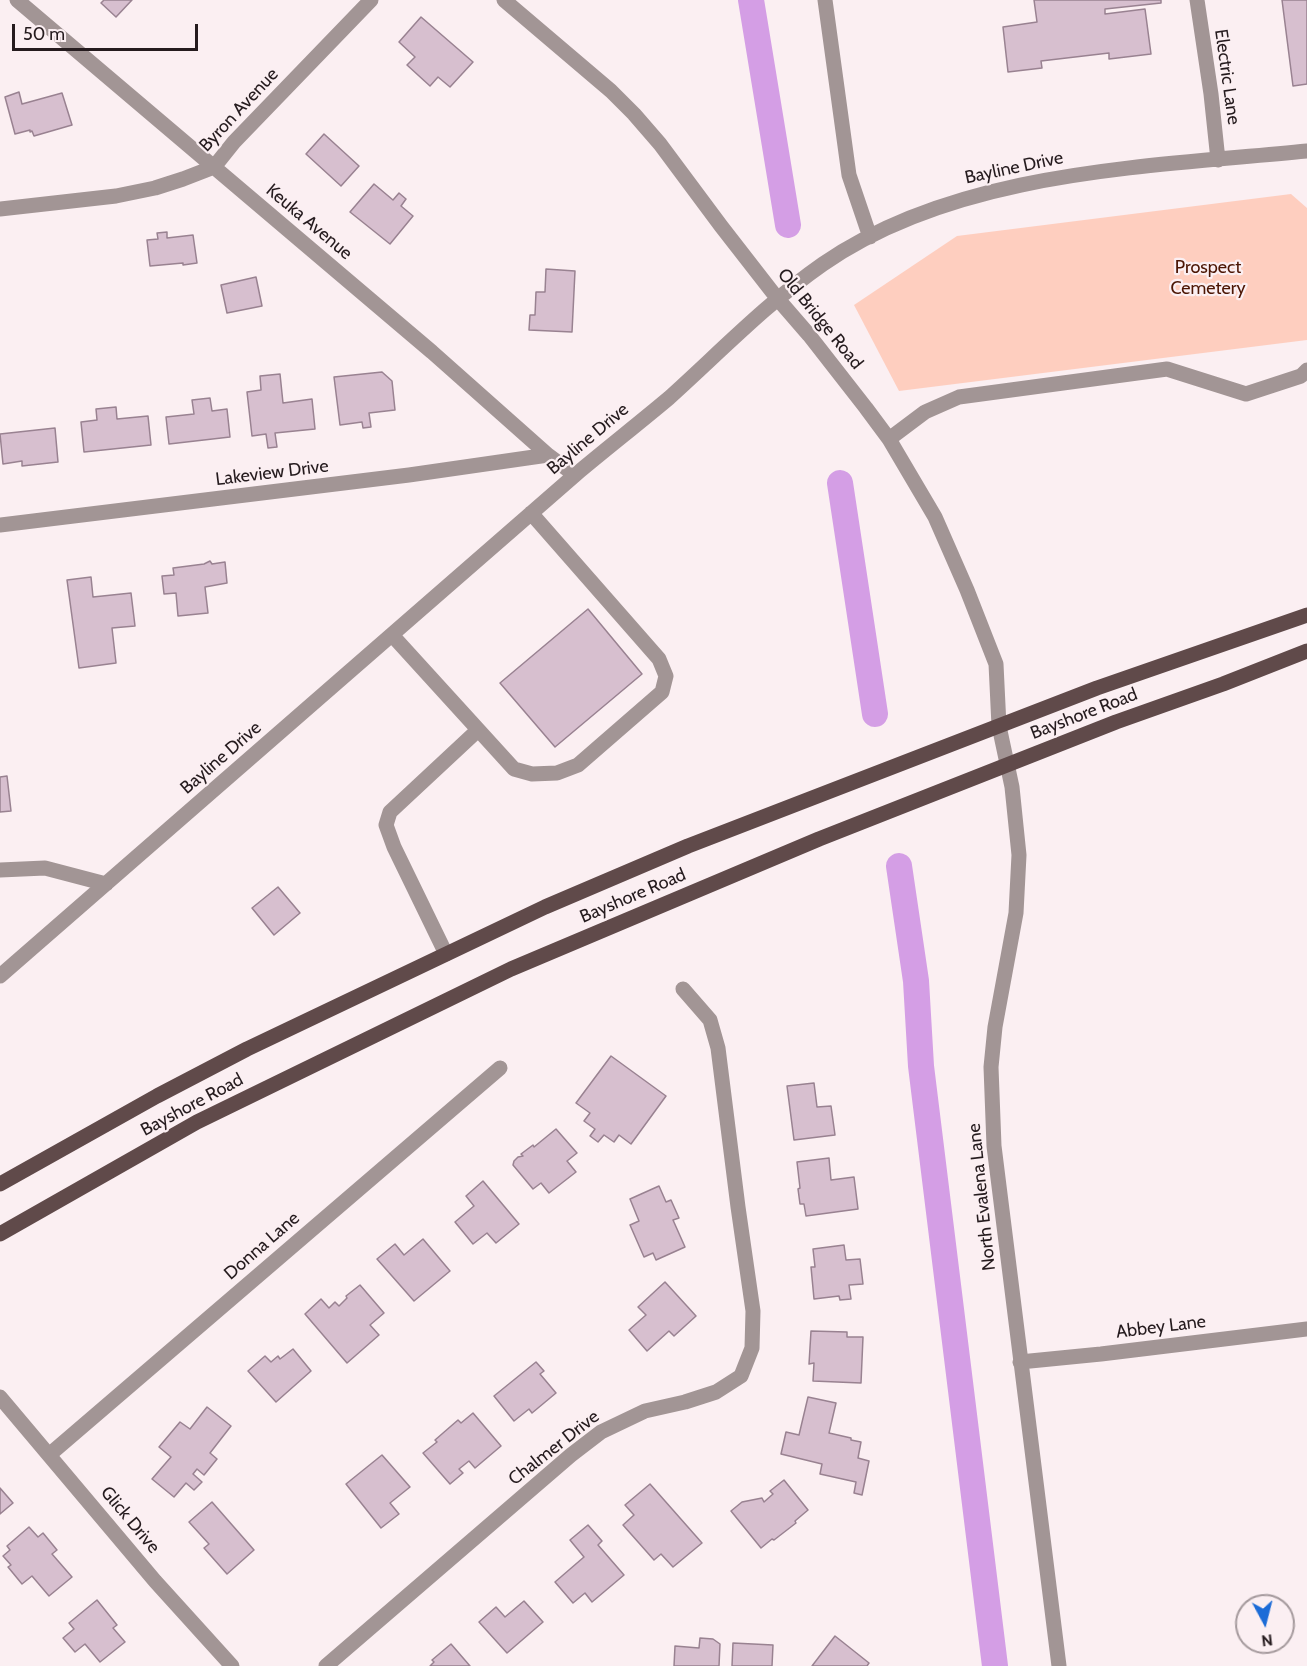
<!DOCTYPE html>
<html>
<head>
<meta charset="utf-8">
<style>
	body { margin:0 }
	#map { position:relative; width:1307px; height:1666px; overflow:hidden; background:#fbeff2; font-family:Cabin,sans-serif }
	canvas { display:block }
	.north { position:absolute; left:1235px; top:1594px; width:60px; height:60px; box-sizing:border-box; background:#fbeff2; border:2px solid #a59a9d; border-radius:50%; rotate:173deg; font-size:16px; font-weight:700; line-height:24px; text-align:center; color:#251b1e }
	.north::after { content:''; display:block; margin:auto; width:21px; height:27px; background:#1c6cd7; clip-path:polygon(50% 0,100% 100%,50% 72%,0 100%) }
	.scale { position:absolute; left:12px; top:24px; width:186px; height:27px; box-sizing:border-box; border:3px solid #251b1e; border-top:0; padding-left:8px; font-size:18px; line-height:21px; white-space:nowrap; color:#251b1e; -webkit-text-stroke:4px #fbeff2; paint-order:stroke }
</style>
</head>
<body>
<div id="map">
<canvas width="1307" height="1666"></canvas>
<div class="north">N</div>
<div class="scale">50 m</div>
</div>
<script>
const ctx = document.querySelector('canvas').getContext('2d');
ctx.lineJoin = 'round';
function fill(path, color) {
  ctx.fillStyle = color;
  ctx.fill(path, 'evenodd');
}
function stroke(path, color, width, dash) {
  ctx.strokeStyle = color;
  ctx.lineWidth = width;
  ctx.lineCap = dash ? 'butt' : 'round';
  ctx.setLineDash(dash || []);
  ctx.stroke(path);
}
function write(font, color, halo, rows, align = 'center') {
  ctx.font = font + ' Cabin,sans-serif';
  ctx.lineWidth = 4.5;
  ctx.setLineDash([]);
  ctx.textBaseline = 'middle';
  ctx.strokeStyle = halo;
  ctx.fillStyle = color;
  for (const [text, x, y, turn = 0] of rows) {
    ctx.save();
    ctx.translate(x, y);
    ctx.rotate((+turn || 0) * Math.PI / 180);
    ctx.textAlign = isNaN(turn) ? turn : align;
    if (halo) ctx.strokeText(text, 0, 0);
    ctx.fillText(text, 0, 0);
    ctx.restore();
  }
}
const green = new Path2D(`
	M1291,194L1307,208V340L899,391L854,305L957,236Z`);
const canal = new Path2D(`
	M751,0L788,225
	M840,483L875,714
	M899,866L916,981L921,1066L995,1666`);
const building = new Path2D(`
	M104,0H132L116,17L101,3Z
	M1034,0H1161V3L1105,9V14L1145,9L1151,54L1109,59V53L1041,61L1042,68L1008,72L1003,27L1037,22Z
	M1282,0H1307V84L1293,86Z
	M421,17L473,62L450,87L438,77L430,86L407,65L415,57L399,42Z
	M19,92L22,104L62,93L72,125L34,136L32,131L30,132V130L15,134L5,97Z
	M324,134L359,166L341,186L306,154Z
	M374,184L393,200L399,193L406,199L401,206L413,216L390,244L350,212Z
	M167,232V238L193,235L197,263L183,265V263L150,266L147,240L158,239L157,233Z
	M546,269L575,271L572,332L529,330L530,315H535L536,292H545Z
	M256,277L262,306L227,313L221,285Z
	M382,372L392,381L395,410L369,413L371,427L363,428L362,422L340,425L334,377Z
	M280,374L283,403L312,399L315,429L275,433L277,447L268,448L266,434L252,436L247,392L261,390L260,376Z
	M210,398L212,411L227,409L230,437L169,444L166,417L194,414L192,400Z
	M116,407L117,419L148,416L151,445L84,452L81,422L97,420L96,409Z
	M55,428L58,462L22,466V461L3,464L0,434Z
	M210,561L212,564L225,562L227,583L205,587L208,613L178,616L176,593L164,594L162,576L174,575L173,568L204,564Z
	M91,577L93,597L131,593L135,626L112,628L116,663L79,668L67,580Z
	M588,609L642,674L555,747L500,683Z
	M7,776L11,811L0,812V777Z
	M278,887L300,913L274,935L252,908Z
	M611,1056L666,1096L631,1144L619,1135L614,1142L604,1135L598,1142L590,1136L595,1129L584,1121L590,1113L576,1103Z
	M814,1083L817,1107L831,1106L835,1135L794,1140L787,1086Z
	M556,1129L577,1153L567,1161L576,1172L549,1193L541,1183L533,1189L513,1165L514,1161L518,1157L523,1156L521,1154L533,1145L534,1147Z
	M829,1158L831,1180L854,1177L858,1209L806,1216L804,1204H800L798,1189L800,1188L797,1162Z
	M483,1181L519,1224L496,1243L487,1233L473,1244L455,1222L474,1206L466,1196Z
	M659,1186L666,1202L671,1200L679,1218L673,1220L685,1247L656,1260L653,1253L644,1257L630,1225L639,1221L630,1199Z
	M423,1239L450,1271L414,1301L377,1259L395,1244L404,1255Z
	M844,1245L846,1260L860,1259L863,1284L849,1285L851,1299L840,1300L839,1296L814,1299L811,1267H815L813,1249Z
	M665,1282L696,1316L674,1336L669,1331L647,1351L629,1330L646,1315L638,1307Z
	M360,1285L384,1313L370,1325L379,1335L347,1363L305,1314L321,1299L329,1308L335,1302L339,1306L347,1298L346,1296Z
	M811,1331L847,1332V1337H863L861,1383L813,1381L814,1363L809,1364Z
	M293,1349L311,1371L276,1402L248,1371L265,1356L271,1362L278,1356L280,1359Z
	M536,1362L544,1371L540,1374L556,1393L532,1413L529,1409L514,1421L494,1396Z
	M808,1397L836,1403L829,1433L851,1438V1440L861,1442L858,1458L869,1461L862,1495L854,1493L856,1482L820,1474L822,1464L781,1454L786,1432L799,1435Z
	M207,1407L231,1426L210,1453L217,1459L204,1475L197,1469L193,1474L202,1482L194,1490L186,1483L174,1497L152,1479L171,1457L159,1447L180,1422L190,1429Z
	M473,1413L501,1446L475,1468L469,1461L459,1469L463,1473L450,1484L423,1453L437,1442L435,1440L458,1420L461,1423Z
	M382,1455L410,1487L390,1503L399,1514L381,1528L346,1484Z
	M784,1480L808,1510L795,1521L796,1523L774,1540L772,1539L761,1548L731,1511L742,1502L762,1498L764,1502L773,1494L770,1491Z
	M650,1484L702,1543L673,1567L661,1554L654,1560L623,1525L634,1515L625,1505Z
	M0,1488L13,1503L0,1514Z
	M212,1502L254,1550L227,1574L204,1548L209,1544L189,1522Z
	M588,1525L602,1541L598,1545L624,1575L592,1602L585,1593L573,1603L555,1582L584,1557L570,1540Z
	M29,1527L38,1537L43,1533L57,1550L52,1554L72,1577L49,1596L32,1576L22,1584L8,1567L11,1565L3,1556L10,1550L7,1546Z
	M97,1600L117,1625L113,1628L125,1642L100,1662L85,1644L75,1652L63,1638L74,1629L69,1623Z
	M524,1601L543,1622L507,1653L479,1622L496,1607L505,1617Z
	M835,1636L869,1663L867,1666H812Z
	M700,1638L713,1639L720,1644L719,1666H674L675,1646L699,1648Z
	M733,1643L773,1645L772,1666H732Z
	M451,1644L470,1666H430L434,1662L432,1660Z`);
const minor = new Path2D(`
	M17,0L432,352L548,455L575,475
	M504,0L611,91L634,114L660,144L721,226L777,298L809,335L866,408L889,439L935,517L967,590L996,664L999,726L1012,787L1019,855L1016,913L995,1027L991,1067L994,1146L1059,1666
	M825,0L849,175L870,237
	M1197,0L1211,94L1218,160
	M0,209L116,196L155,188L183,179L214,167L234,142L371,0
	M889,439L925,412L959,397L1167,369L1246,394L1301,376L1307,370
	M0,525L409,475L548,455
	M392,635L514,769L532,774L557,773L578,765L662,692L666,676L659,659L531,513
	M0,870L45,868L106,884
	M446,954L394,847L386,825L390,812L478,730
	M0,976L575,475C606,449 638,424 669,398C720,352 767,303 823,264C958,170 1149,167 1307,151
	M1020,1362L1101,1354L1307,1329
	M0,1397L155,1581L232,1666
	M49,1455L500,1068
	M326,1666L571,1455L601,1432L645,1411L685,1402L716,1392L741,1376L752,1348L753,1311L738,1207L718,1048L710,1020L683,989`);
const major = new Path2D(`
	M0,1184L157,1096L247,1049L545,907L688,846L1097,688L1307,615
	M0,1234L197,1122L511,969L819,839L1116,722L1223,684L1307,651`);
const streetNames = [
	["Electric Lane",1227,77,82],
	["Byron Avenue",239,110,-47],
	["Bayline Drive",1014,168,-12],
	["Keuka Avenue",309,222,40],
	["Old Bridge Road",820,319,51],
	["Bayline Drive",588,439,-40],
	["Lakeview Drive",272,473,-7],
	["Bayshore Road",1084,714,-21],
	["Bayline Drive",221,758,-41],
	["Bayshore Road",633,896,-23],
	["Bayshore Road",192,1105,-28],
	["North Evalena Lane",982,1197,-96],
	["Donna Lane",262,1246,-41],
	["Abbey Lane",1161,1327,-7],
	["Chalmer Drive",554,1448,-38],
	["Glick Drive",130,1520,50]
];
const parkNames = [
	["Prospect",1208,268],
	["Cemetery",1208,289]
];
fill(green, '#fecebf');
stroke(canal, '#d49ee5', 26);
fill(building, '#d7bfcf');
stroke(building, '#998291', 1.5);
stroke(minor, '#a29595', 15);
stroke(major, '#604a4a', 15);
write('18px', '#251b1e', '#fbeff2', streetNames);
write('18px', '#4c1604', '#fbeff2', parkNames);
</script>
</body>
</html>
